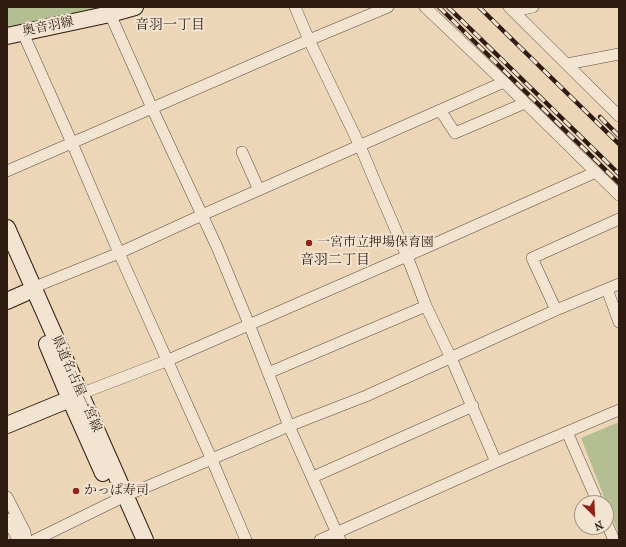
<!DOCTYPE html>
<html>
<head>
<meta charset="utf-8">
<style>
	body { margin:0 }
	#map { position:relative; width:626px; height:547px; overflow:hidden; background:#edd6b8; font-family:"IM FELL French Canon",serif }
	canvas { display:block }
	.frame { position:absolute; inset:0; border:8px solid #2f1b10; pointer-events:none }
	.north { position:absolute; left:574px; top:495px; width:40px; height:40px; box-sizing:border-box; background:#f3e4d1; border:1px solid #a59484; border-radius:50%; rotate:156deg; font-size:11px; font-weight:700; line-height:16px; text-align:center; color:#2f1b10 }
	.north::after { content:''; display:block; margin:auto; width:14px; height:18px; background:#8f2418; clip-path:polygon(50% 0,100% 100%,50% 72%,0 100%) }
</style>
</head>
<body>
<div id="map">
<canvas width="626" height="547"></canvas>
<div class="frame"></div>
<div class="north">N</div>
</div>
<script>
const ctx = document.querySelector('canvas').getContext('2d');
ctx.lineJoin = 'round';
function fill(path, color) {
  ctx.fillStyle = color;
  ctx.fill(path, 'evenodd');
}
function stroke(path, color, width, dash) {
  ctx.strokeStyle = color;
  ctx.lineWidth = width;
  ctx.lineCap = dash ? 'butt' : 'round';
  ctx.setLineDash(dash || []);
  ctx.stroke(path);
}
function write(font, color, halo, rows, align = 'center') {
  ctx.font = font + ' "IM FELL French Canon","Noto Serif JP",serif';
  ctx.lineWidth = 4;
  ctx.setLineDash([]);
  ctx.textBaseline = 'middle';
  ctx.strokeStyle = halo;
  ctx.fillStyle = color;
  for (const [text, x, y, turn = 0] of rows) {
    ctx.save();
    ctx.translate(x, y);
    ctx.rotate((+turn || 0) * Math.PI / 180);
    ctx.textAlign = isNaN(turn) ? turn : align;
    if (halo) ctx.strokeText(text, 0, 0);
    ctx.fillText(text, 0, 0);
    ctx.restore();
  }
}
const green = new Path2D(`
	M7,7H102L101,8L7,28Z
	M619,422V535L581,438Z`);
const street = new Path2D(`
	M108,7L110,14L152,108L217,247L249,324L289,426L340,540
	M295,7L309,40L360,146L376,184L407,256L426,306L451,358L496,462
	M425,7L504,82L619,195
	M509,7L619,116
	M514,11L533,7
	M23,33L72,143L119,253L212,460L246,540
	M567,64L619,54
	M440,110L455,133L525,103
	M242,152L259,190
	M7,171L309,40L388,7
	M607,289L619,322
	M27,292L42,284L119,253L202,215L504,82
	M556,310L532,258L619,219
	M268,373L426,306
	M75,396L166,361L407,256L596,172
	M567,432L598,503
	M313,477L473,406
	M7,497L25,532L26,540
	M7,519L16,536L21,540
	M606,522L614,540
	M35,540L125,496L289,426L366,396L556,310L619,284
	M320,540L496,462L619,410`);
const secondary = new Path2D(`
	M7,36L110,14L135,7
	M7,228L145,540
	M7,301L25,293
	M47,344L70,399L103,473
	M7,425L70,399`);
const rail = new Path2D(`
	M439,7L619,183
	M448,7L619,174
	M479,7L619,144
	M600,117L619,136`);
const markers = [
	[309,243,4,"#8f2418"],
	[76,491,4,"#8f2418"]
];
const streetNames = [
	["奥音羽線",48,27,-12],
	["県道名古屋一宮線",76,384,66]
];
const poiNames = [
	["一宮市立押場保育園",317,243],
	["かっぱ寿司",84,491]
];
const neighbourhoodNames = [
	["音羽一丁目",170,26],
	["音羽二丁目",335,261]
];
fill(green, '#b3bf93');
stroke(street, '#5e4a3a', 12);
stroke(secondary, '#2f1b10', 18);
stroke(street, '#f3e4d1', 11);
stroke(secondary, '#f3e4d1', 16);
stroke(rail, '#2f1b10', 4.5);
stroke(rail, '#f3e4d1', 3, [9]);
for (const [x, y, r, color] of markers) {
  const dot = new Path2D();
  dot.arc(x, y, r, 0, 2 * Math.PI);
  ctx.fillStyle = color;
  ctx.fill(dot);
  stroke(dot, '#f3e4d1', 1.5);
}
write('13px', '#2f1b10', '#f3e4d1', streetNames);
write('13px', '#2f1b10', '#f3e4d1', poiNames, 'left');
write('14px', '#2f1b10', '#f3e4d1', neighbourhoodNames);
</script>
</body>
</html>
